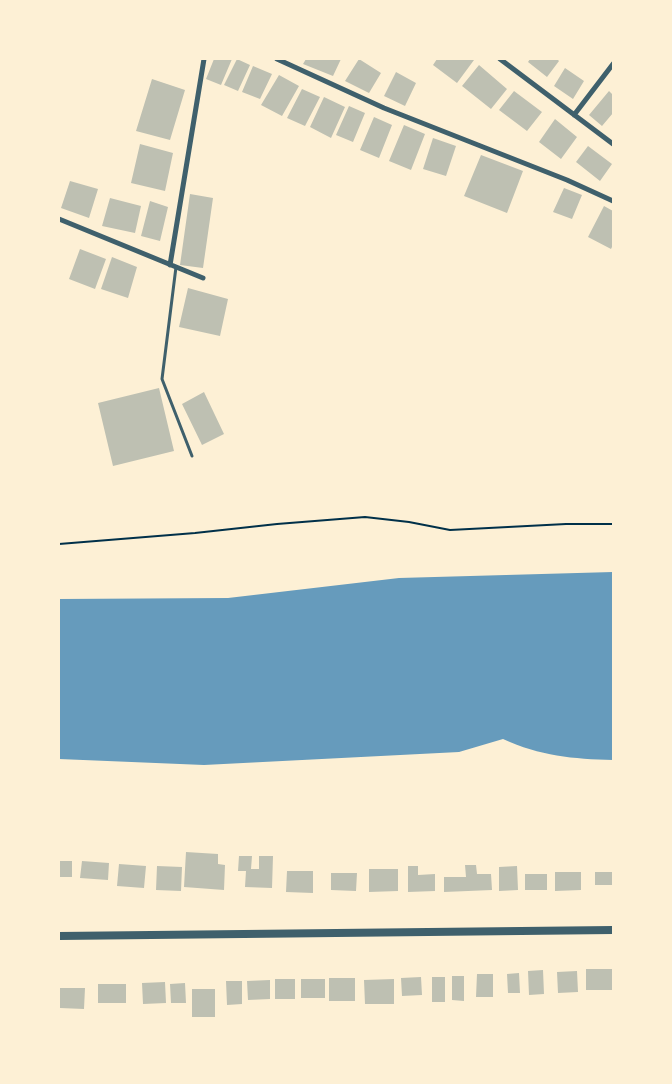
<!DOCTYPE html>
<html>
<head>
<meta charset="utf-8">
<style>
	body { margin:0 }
	#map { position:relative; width:672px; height:1084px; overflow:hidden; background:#fdf0d5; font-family:Ubuntu,sans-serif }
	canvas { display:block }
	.frame { position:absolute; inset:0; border:60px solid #fdf0d5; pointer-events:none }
</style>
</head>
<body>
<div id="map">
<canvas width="672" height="1084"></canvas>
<div class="frame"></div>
</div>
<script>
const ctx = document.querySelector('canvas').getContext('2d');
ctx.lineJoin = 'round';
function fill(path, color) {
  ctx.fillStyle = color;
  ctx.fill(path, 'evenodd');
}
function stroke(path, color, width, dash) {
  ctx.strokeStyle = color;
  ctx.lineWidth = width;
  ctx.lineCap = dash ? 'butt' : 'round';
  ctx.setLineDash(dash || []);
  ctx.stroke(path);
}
const water = new Path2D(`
	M613,572V760C573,759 540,756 503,739L459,752L204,765L59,759V599L228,598L399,578Z`);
const building = new Path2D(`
	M214,59H232L221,85L206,79Z
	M237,59L250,65L238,91L224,85Z
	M306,59H341L333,76L303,64Z
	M359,59L381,73L369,93L345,81Z
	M437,59H472L474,60L457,83L433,65Z
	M530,59H557L559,61L547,77L528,62Z
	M479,65L507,89L491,109L462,86Z
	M253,66L272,74L260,99L242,92Z
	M565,68L584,81L573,99L554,86Z
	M396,72L416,83L405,106L384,96Z
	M279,75L299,86L282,116L261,105Z
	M152,79L185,90L170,140L136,131Z
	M302,89L320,97L305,126L287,118Z
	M514,91L542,112L527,131L499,110Z
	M609,91L613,95V113L602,126L589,115Z
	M324,97L345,107L331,138L310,127Z
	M349,106L365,113L353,142L336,135Z
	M374,117L392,125L379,158L360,150Z
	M555,119L577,137L561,159L539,142Z
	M404,125L425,134L411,170L389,161Z
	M433,138L456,146L446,176L423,169Z
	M140,144L173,153L165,191L131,183Z
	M588,146L612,164L600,181L576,162Z
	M481,155L523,171L507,213L464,196Z
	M70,181L98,189L89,218L61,208Z
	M564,188L582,195L572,219L553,212Z
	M190,194L213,198L203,268L180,265Z
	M110,198L141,206L135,233L102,226Z
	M150,201L168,207L160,241L141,236Z
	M604,206L613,211V245L611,249L588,237Z
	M80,249L106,259L95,289L69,279Z
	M112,257L137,267L128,298L101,289Z
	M188,288L228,299L220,336L179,327Z
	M159,388L174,451L113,466L98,403Z
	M204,392L224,434L202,445L182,404Z
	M186,852L218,854V864L225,865L224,890L184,887Z
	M239,856H252L251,869H259V856H273L272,888L245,887L246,871H238Z
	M59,861H72V877H59Z
	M82,861L109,863L108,880L80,878Z
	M119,864L146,866L144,888L117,886Z
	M465,865H476L477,874H491L492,890L444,892V877H466Z
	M157,866L182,867L181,891L156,890Z
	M408,866H418V875L435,874V891L408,892Z
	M517,866L518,890L499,891V867Z
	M369,869H398V891L369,892Z
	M287,871H313V893L286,892Z
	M555,872H581V890L555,891Z
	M595,872H613V885H595Z
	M331,873H357L356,891L331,890Z
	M525,874H547V890H525Z
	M586,969H613V990H586Z
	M543,970L544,994L529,995L528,971Z
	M577,971L578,992L558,993L557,972Z
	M519,973L520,993H508L507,974Z
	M477,974H493V997H476Z
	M452,976H464V1001L452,1000Z
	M421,977L422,995L402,996L401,978Z
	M432,977H445V1002H432Z
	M329,978H355V1001H329Z
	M275,979H295V999H275Z
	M301,979H325V998H301Z
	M394,979V1004H365L364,980Z
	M270,980V999L248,1000L247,981Z
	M226,981H242V1004L227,1005Z
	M165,982L166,1003L143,1004L142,983Z
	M185,983L186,1003H171L170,984Z
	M98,984H126V1003H98Z
	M60,988H85L84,1009L60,1008Z
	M192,989H215V1017H192Z`);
const path = new Path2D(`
	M59,544L195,533L277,524L365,517L409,522L450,530L566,524H613`);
const service = new Path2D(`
	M176,267L162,379L192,456`);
const minor = new Path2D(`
	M277,59L384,108L567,180L613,201
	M500,59L613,144
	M574,115L613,64
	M59,219L203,278
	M170,265L204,59`);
const tertiary = new Path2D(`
	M59,936L613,930`);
fill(water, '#669bbc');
fill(building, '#bec0b2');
stroke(path, '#003049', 2);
stroke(service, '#3f606c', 3);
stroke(minor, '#3f606c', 5);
stroke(tertiary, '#3f606c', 8);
</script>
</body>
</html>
